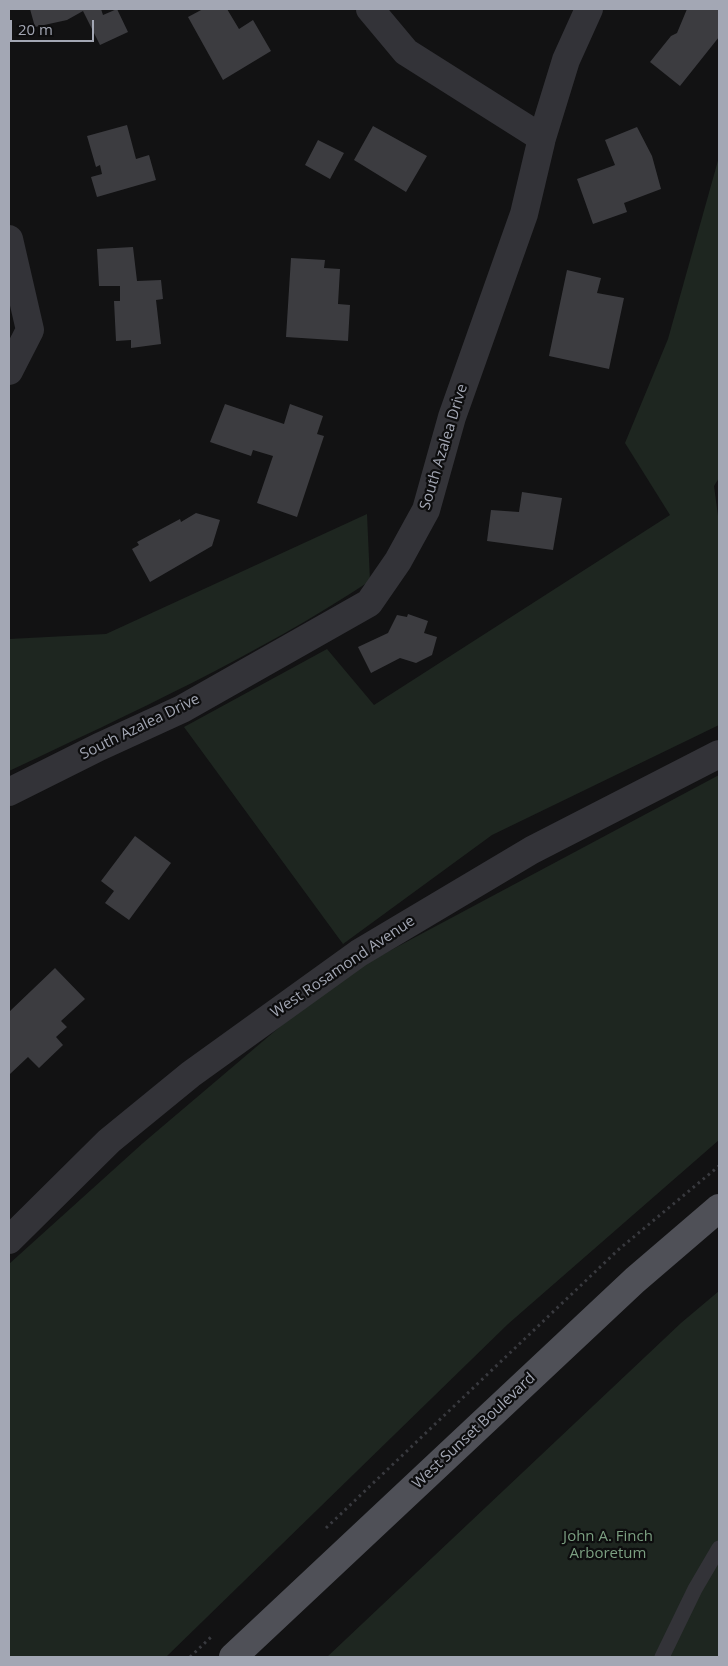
<!DOCTYPE html>
<html>
<head>
<meta charset="utf-8">
<style>
	body { margin:0 }
	#map { position:relative; width:728px; height:1666px; overflow:hidden; background:#121213; font-family:"Open Sans",sans-serif }
	canvas { display:block }
	.frame { position:absolute; inset:0; border:10px solid #a3a7b4; pointer-events:none }
	.scale { position:absolute; left:10px; top:20px; width:84px; height:22px; box-sizing:border-box; border:2px solid #a3a7b4; border-top:0; padding-left:6px; font-size:15px; line-height:18px; white-space:nowrap; color:#a3a7b4; -webkit-text-stroke:4px #0d0d0e; paint-order:stroke }
</style>
</head>
<body>
<div id="map">
<canvas width="728" height="1666"></canvas>
<div class="frame"></div>
<div class="scale">20 m</div>
</div>
<script>
const ctx = document.querySelector('canvas').getContext('2d');
ctx.lineJoin = 'round';
function fill(path, color) {
  ctx.fillStyle = color;
  ctx.fill(path, 'evenodd');
}
function stroke(path, color, width, dash) {
  ctx.strokeStyle = color;
  ctx.lineWidth = width;
  ctx.lineCap = dash ? 'butt' : 'round';
  ctx.setLineDash(dash || []);
  ctx.stroke(path);
}
function write(font, color, halo, rows, align = 'center') {
  ctx.font = font + ' "Open Sans",sans-serif';
  ctx.lineWidth = 4.5;
  ctx.setLineDash([]);
  ctx.textBaseline = 'middle';
  ctx.strokeStyle = halo;
  ctx.fillStyle = color;
  for (const [text, x, y, turn = 0] of rows) {
    ctx.save();
    ctx.translate(x, y);
    ctx.rotate((+turn || 0) * Math.PI / 180);
    ctx.textAlign = isNaN(turn) ? turn : align;
    if (halo) ctx.strokeText(text, 0, 0);
    ctx.fillText(text, 0, 0);
    ctx.restore();
  }
}
const green = new Path2D(`
	M719,157V478L714,486L719,523V725L492,835L343,944L184,727L327,649L374,705L670,515L625,443L668,339Z
	M367,514L370,581C256,656 132,713 9,771V639L106,634Z
	M719,775V1140L508,1324L166,1657H9V1264L143,1143L335,980Z
	M719,1291V1657H327L681,1323Z`);
const building = new Path2D(`
	M30,9H101L103,15L117,9L128,32L100,45L83,11L67,20L35,27Z
	M203,9H227L239,29L253,20L271,51L223,80L188,17Z
	M687,9H719V37L680,86L650,62L671,36L677,33Z
	M127,125L136,159L149,155L156,180L97,197L91,177L102,174L100,165L96,167L87,136Z
	M373,126L427,156L406,192L354,160Z
	M637,127L652,156L661,189L624,203L627,212L593,224L577,179L615,165L605,140Z
	M318,140L344,153L330,179L305,165Z
	M133,247L137,281L161,280L163,299L156,300L161,344L131,348V340L116,341L114,301H120V286H99L97,249Z
	M291,258L325,260L324,268L340,269L338,304L350,305L348,341L286,337Z
	M567,270L601,278L597,293L624,298L609,369L549,356Z
	M225,404L284,424L290,404L323,416L317,434L324,436L297,517L257,503L273,456L253,450L251,456L210,442Z
	M522,492L562,498L553,550L487,541L491,510L519,512Z
	M196,513L220,520L212,546L150,582L132,549L139,545L137,542L180,519L181,522Z
	M408,614L428,621L424,633L437,637L432,655L416,663L400,658L371,673L358,647L388,633L397,615L407,617Z
	M135,836L171,863L129,920L105,903L114,891L101,881Z
	M55,968L85,999L61,1021L67,1027L56,1037L63,1045L39,1068L28,1057L10,1074L9,1012Z`);
const path = new Path2D(`
	M326,1528L618,1250L719,1166
	M190,1657L211,1637`);
const lane = new Path2D(`
	M662,1657L695,1589L719,1548`);
const street = new Path2D(`
	M370,9L406,52L542,138
	M9,239L30,330L9,371
	M9,792L99,747L182,709L369,603L398,561L426,510L452,417L524,214L542,138L566,60L589,9
	M9,1240L109,1141L191,1074L359,953L532,850L719,754`);
const primary = new Path2D(`
	M233,1657L635,1280L719,1208`);
const streetNames = [
	["South Azalea Drive",444,447,-73],
	["South Azalea Drive",140,727,-26],
	["West Rosamond Avenue",343,967,-34],
	["West Sunset Boulevard",474,1431,-43]
];
const parkNames = [
	["John A. Finch",608,1537],
	["Arboretum",608,1554]
];
fill(green, '#1e2620');
fill(building, '#3c3c40');
stroke(path, '#393a3f', 3, [2.5, 4]);
stroke(lane, '#333338', 15);
stroke(street, '#333338', 28);
stroke(primary, '#4f5057', 28);
write('15px', '#a3a7b4', '#0d0d0e', streetNames);
write('15px', '#7b9f81', '#0d0d0e', parkNames);
</script>
</body>
</html>
